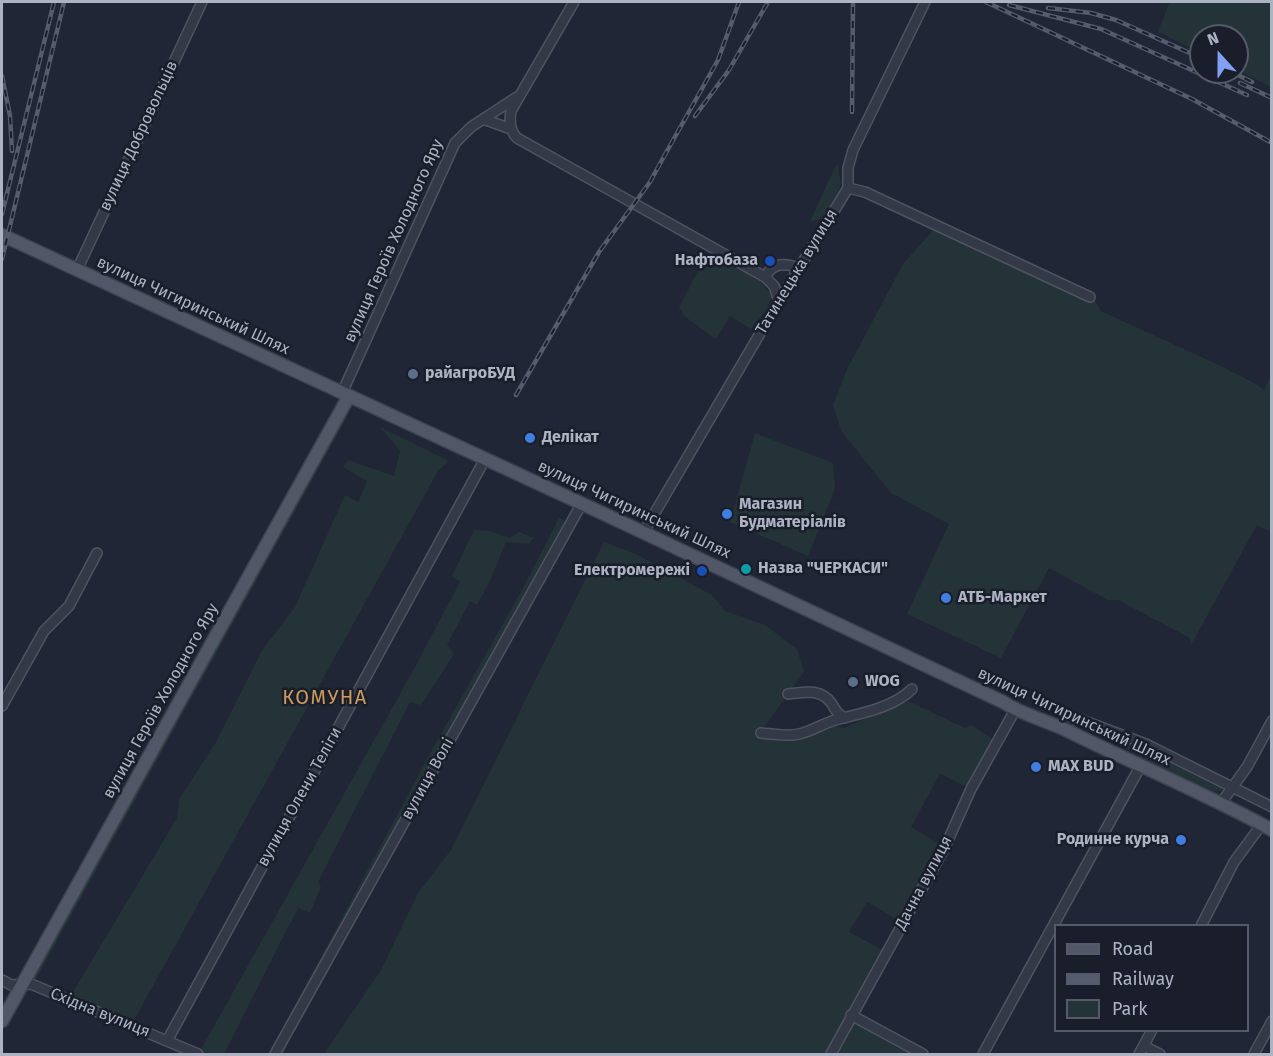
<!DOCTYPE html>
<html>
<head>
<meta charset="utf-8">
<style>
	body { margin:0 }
	#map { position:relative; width:1273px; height:1056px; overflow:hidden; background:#202635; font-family:"Fira Sans",sans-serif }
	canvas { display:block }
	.frame { position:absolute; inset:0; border:3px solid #adb3c3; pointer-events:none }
	.legend { position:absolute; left:1054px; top:924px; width:195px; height:108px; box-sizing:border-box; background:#191e2a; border:2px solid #545a67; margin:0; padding:8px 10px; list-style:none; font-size:18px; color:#adb3c3 }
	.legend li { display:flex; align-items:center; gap:12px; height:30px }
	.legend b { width:30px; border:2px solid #545a67 }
	.north { position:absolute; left:1189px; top:24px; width:60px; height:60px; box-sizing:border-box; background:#191e2a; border:2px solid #545a67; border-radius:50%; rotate:339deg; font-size:16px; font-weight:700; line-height:24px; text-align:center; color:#adb3c3 }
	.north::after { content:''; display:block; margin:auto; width:21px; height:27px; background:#82a0f3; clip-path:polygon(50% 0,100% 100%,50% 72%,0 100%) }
</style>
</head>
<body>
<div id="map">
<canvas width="1273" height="1056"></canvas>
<div class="frame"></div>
<ul class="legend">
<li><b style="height:8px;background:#515766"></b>Road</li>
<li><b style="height:8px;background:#555c6d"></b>Railway</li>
<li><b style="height:16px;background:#233337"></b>Park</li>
</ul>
<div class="north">N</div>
</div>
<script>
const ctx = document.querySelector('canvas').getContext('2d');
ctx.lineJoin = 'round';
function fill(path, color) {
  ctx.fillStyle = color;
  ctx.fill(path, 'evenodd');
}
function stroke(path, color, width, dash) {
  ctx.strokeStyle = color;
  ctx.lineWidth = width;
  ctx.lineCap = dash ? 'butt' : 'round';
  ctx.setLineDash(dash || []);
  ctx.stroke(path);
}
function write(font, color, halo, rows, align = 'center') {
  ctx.font = font + ' "Fira Sans",sans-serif';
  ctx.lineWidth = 5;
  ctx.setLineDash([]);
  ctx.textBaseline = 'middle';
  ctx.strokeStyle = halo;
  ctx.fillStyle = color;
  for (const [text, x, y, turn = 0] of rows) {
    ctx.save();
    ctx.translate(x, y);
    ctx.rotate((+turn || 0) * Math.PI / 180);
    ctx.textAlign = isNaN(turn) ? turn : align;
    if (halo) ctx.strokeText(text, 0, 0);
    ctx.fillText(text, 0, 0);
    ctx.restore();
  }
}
const green = new Path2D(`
	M1172,2H1271V87L1237,70V36H1201V53L1158,32L1169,3Z
	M837,163L841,182L832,210L826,218L810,221Z
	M937,226L1090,297L1095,300L1101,311L1221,366L1256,384L1264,390L1271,375V532L1257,525L1191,645L1190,638L1118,600H1108L1049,568L1001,658L907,614L949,524L891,493L841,431L833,405L847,369L903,264Z
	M708,252L759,280L772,296L766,310L751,329L730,316L716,339L684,316L679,307Z
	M342,417H347L35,981L29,980Z
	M380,427L449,461L438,471L133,1022L70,997L177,818L179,799L216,742L263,649L295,607L345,495L358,502L367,481L343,467L348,460L394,476L400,451Z
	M755,433L833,463L835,489L808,556L730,522Z
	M559,518L565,521L272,1054H269L434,746L522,590Z
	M571,525L574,527L301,1021L282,1054H277Z
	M474,530L490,531L509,538L519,532L533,538L529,544L506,542L490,581L477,605L470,601L447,645L454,654L421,705L410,702L318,882L321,887L310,913L298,908L224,1054H212L200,1051L410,676L460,582L452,576Z
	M604,542L638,555L712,595L725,611L765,625L797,649L804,672L759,734L787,739L832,725L844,728L908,701L965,728L972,725L996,742L971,789L940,774L911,827L945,847L903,923L867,902L849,932L887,952L831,1054H324L381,970L418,893L451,850Z
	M1116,735L1227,785L1220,791H1214L1140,757L1115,742Z
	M854,1023L916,1054H838Z`);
const minor = new Path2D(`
	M574,2L511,111C509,122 510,131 517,138L765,277L774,286L779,301
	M483,119L511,129
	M848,188L865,192L1090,297
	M77,270L202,2
	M765,277C773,262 785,263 800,268
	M342,393L455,143L471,127L517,97
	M643,533L779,301L848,188V168L853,150L925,2
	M788,694C805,692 821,688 832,704C836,711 838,714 845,718
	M2,706L44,631L69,606L97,553
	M1058,726L1077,718L1146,744L1272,807
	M761,733C774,734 786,737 799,734C813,731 825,722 839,719C863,713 894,707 912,689
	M1221,803L1247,767L1272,721
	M1201,926L1234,862L1262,824
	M2,980L11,985L31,984L198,1054
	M851,1015L923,1054
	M167,1041L485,459
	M1144,1046L1160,1054
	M275,1054L582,503
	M831,1054L945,847L971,789L1015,710
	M983,1054L1140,767
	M1139,1054L1152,1030
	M1254,1054L1272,1021`);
const major = new Path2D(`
	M2,235L602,513L1003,702C1023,715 1045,720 1066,730C1134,764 1205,793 1272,830
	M2,1021L349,396`);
const rail = new Path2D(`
	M986,2L1192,99L1272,143
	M1009,5L1101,29L1247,95
	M1048,8L1091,13L1116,20L1201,58
	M1232,72L1252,82
	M2,76L10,116L12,151
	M1240,83L1272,98
	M852,112L853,2
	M695,116L729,70L768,2
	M2,214L54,2
	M2,259L64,2
	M516,395L599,252L650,182L662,160L718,60L739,2`);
const markers = [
	[770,261,6,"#1a4fb4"],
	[413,374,6,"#5c6f8a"],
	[530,438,6,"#3f7fe0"],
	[727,514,6,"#3f7fe0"],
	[746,569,6,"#0f9aa8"],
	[702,571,6,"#1a4fb4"],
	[946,598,6,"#3f7fe0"],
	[853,682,6,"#5c6f8a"],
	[1036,767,6,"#3f7fe0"],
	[1181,840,6,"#3f7fe0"]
];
const streetNames = [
	["вулиця Добровольців",139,136,-65],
	["вулиця Героїв Холодного Яру",394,241,-66],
	["Татинецька вулиця",797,272,-59],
	["вулиця Чигиринський Шлях",193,306,25],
	["вулиця Чигиринський Шлях",634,510,25],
	["вулиця Героїв Холодного Яру",161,701,-61],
	["вулиця Чигиринський Шлях",1074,717,25],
	["вулиця Волі",428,779,-61],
	["вулиця Олени Теліги",300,797,-61],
	["Дачна вулиця",924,883,-62],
	["Східна вулиця",100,1013,22]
];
const poiNames = [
	["Нафтобаза",758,261,"right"],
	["райагроБУД",425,374],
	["Делікат",542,438],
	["Магазин",739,505],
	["Будматеріалів",739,523],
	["Назва \"ЧЕРКАСИ\"",758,569],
	["Електромережі",690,571,"right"],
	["АТБ-Маркет",958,598],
	["WOG",865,682],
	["MAX BUD",1048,767],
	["Родинне курча",1169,840,"right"]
];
const quarterNames = [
	["КОМУНА",325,698]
];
fill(green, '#233337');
stroke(minor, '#4e5361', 12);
stroke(major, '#3d424f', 15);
stroke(minor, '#333946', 9);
stroke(major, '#515766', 12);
stroke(rail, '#555c6d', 4.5);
stroke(rail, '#191e2a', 2, [7]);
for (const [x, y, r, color] of markers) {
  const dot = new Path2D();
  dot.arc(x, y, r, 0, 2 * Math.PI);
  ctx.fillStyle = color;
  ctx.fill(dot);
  stroke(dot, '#191e2a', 2);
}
write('16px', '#adb3c3', '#191e2a', streetNames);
write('bold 16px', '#adb3c3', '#191e2a', poiNames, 'left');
ctx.letterSpacing = '1.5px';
write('20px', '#ce9b5d', '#191e2a', quarterNames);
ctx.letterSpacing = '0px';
</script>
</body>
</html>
